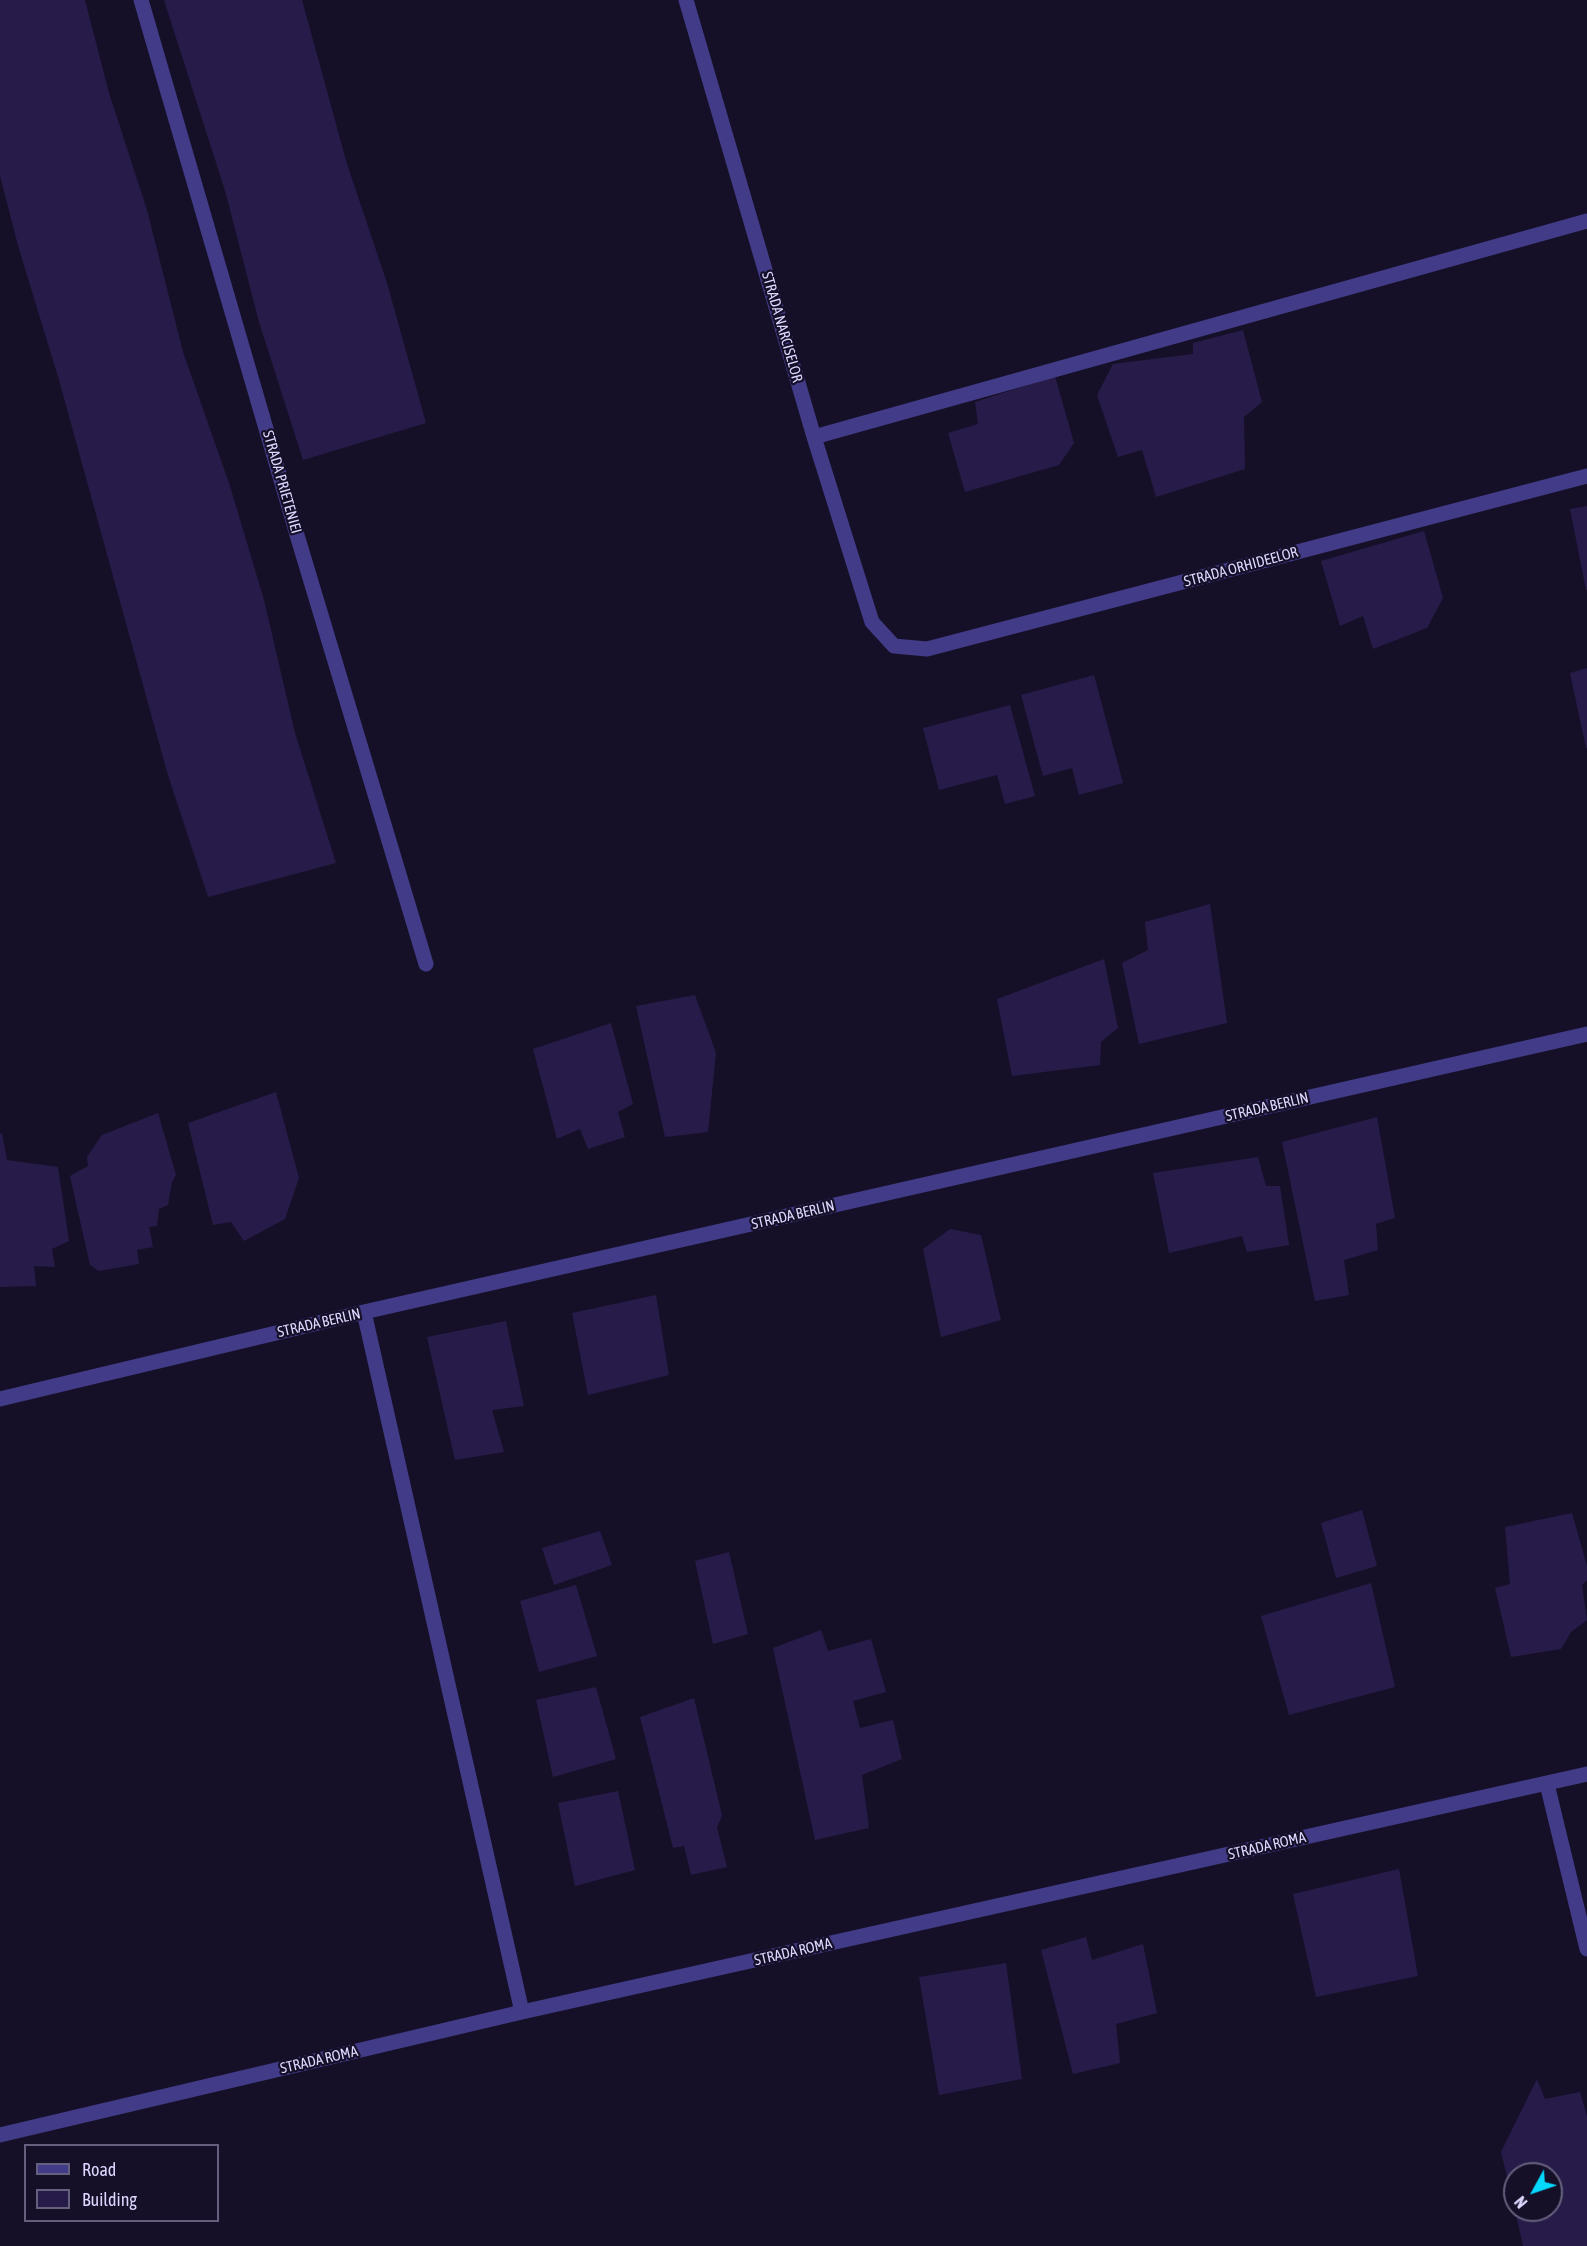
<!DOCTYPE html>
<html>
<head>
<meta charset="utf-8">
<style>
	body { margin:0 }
	#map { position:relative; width:1587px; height:2246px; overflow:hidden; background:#151028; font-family:"Asap Condensed",sans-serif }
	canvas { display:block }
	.legend { position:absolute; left:24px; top:2144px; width:195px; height:78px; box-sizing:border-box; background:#151028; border:2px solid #65607e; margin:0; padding:8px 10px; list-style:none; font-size:18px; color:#ddd7ff }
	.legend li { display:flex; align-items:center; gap:12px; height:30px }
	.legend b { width:30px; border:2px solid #65607e }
	.north { position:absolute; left:1503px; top:2162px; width:60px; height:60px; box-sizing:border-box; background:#151028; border:2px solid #65607e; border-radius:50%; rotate:230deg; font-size:16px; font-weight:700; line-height:24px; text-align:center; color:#ddd7ff }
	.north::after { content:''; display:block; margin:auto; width:21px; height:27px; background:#03d9ff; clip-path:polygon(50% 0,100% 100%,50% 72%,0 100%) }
</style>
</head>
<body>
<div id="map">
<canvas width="1587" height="2246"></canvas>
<ul class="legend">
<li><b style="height:8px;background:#423b87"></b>Road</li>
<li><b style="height:16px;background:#271c49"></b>Building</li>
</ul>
<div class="north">N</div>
</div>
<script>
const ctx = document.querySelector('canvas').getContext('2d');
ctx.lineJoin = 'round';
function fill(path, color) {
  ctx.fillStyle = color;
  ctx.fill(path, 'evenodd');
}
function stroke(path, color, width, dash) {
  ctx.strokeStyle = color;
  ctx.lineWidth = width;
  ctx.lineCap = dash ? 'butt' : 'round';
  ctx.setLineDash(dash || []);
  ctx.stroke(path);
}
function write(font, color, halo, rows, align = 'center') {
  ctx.font = font + ' "Asap Condensed",sans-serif';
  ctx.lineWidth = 4.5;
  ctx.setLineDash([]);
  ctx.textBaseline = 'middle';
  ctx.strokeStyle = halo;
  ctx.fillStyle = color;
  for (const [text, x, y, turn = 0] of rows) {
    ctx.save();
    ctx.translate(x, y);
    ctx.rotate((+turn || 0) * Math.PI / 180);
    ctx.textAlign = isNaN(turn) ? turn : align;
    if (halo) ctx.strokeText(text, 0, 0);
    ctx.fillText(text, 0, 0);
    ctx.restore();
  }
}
const building = new Path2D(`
	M0,0H85L109,93L147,210L183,352L230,486L264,600L295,733L336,863L208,897L167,772L59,380L19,249L0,176Z
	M164,0H302L347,164L387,283L426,423L303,460L259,322L226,194Z
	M1243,330L1262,402L1244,417L1245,469L1156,497L1142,450L1118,457L1097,395L1113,364L1193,354V343Z
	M1055,376L1074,443L1059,465L965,492L948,433L978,424L975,402Z
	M1587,506V590H1586L1570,509Z
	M1424,531L1443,598L1427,628L1373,649L1363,616L1340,626L1321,561Z
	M1587,668V748H1586L1570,673Z
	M1094,675L1123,783L1079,795L1072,768L1043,776L1021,695Z
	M1010,705L1035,796L1005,804L997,775L939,790L923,728Z
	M1210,904L1227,1023L1139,1044L1122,963L1148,950L1145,922Z
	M1104,959L1118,1028L1101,1042L1100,1065L1012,1076L997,999Z
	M695,995L716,1053L708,1132L665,1137L636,1006Z
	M611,1023L633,1104L618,1112L625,1137L588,1149L580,1129L557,1139L533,1049Z
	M276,1092L299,1178L285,1219L244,1241L231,1222L213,1225L188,1123Z
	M158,1113L176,1175L172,1182L168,1205L159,1209L157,1226L149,1227L153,1247L137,1250L139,1264L99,1271L90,1265L70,1176L88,1166L87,1157L102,1135Z
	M1377,1117L1395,1218L1376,1224L1378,1250L1344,1260L1349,1295L1315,1301L1282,1142Z
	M2,1133L7,1160L58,1167L69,1241L52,1249L55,1267L34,1266L36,1286L0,1287V1134Z
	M1258,1157L1266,1186H1280L1289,1245L1247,1252L1242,1236L1169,1253L1153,1173Z
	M950,1229L981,1235L1001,1320L941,1337L923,1249Z
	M656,1295L669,1375L588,1395L572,1313Z
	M506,1321L524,1406L492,1410L504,1452L455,1460L427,1337Z
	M1362,1510L1377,1566L1336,1578L1321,1523Z
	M1572,1513L1587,1566V1580L1582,1585L1587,1620L1571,1632L1561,1649L1511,1657L1495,1588L1510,1584L1505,1527Z
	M600,1531L612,1565L554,1585L542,1548Z
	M729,1552L748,1634L713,1644L695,1561Z
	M1371,1583L1395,1687L1289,1715L1261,1616Z
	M576,1585L597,1656L539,1672L520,1601Z
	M821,1630L828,1651L871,1639L886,1692L853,1701L860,1728L893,1720L902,1759L862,1775L869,1828L815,1840L773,1648Z
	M596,1687L616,1759L553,1777L536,1700Z
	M694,1698L722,1815L717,1828L727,1867L691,1875L684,1846L673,1848L640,1717Z
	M618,1791L635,1870L575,1886L558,1803Z
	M1399,1869L1418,1976L1316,1997L1293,1894Z
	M1086,1937L1092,1960L1143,1944L1157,2013L1116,2024L1120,2063L1073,2074L1041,1950Z
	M1006,1963L1022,2079L939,2095L919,1977Z
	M1537,2079L1545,2099L1580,2092L1587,2116V2246H1523L1515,2210H1551V2174H1515L1514,2206L1501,2152Z`);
const street = new Path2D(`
	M141,0L297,535L426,964
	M686,0L814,437L872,622L894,646L927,649L1587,476
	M814,437L1587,221
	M364,1312L522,2012
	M0,1399L364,1312L1587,1034
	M1547,1784L1587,1949
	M0,2135L522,2012L1587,1774`);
const streetNames = [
	["STRADA NARCISELOR",782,327,74],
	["STRADA PRIETENIEI",282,482,74],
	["STRADA ORHIDEELOR",1241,567,-15],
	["STRADA BERLIN",1267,1107,-13],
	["STRADA BERLIN",793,1215,-13],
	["STRADA BERLIN",319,1323,-13],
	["STRADA ROMA",1267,1846,-13],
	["STRADA ROMA",793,1952,-13],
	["STRADA ROMA",319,2060,-13]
];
fill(building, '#271c49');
stroke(street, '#423b87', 15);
write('15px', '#ddd7ff', '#151028', streetNames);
</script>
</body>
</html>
